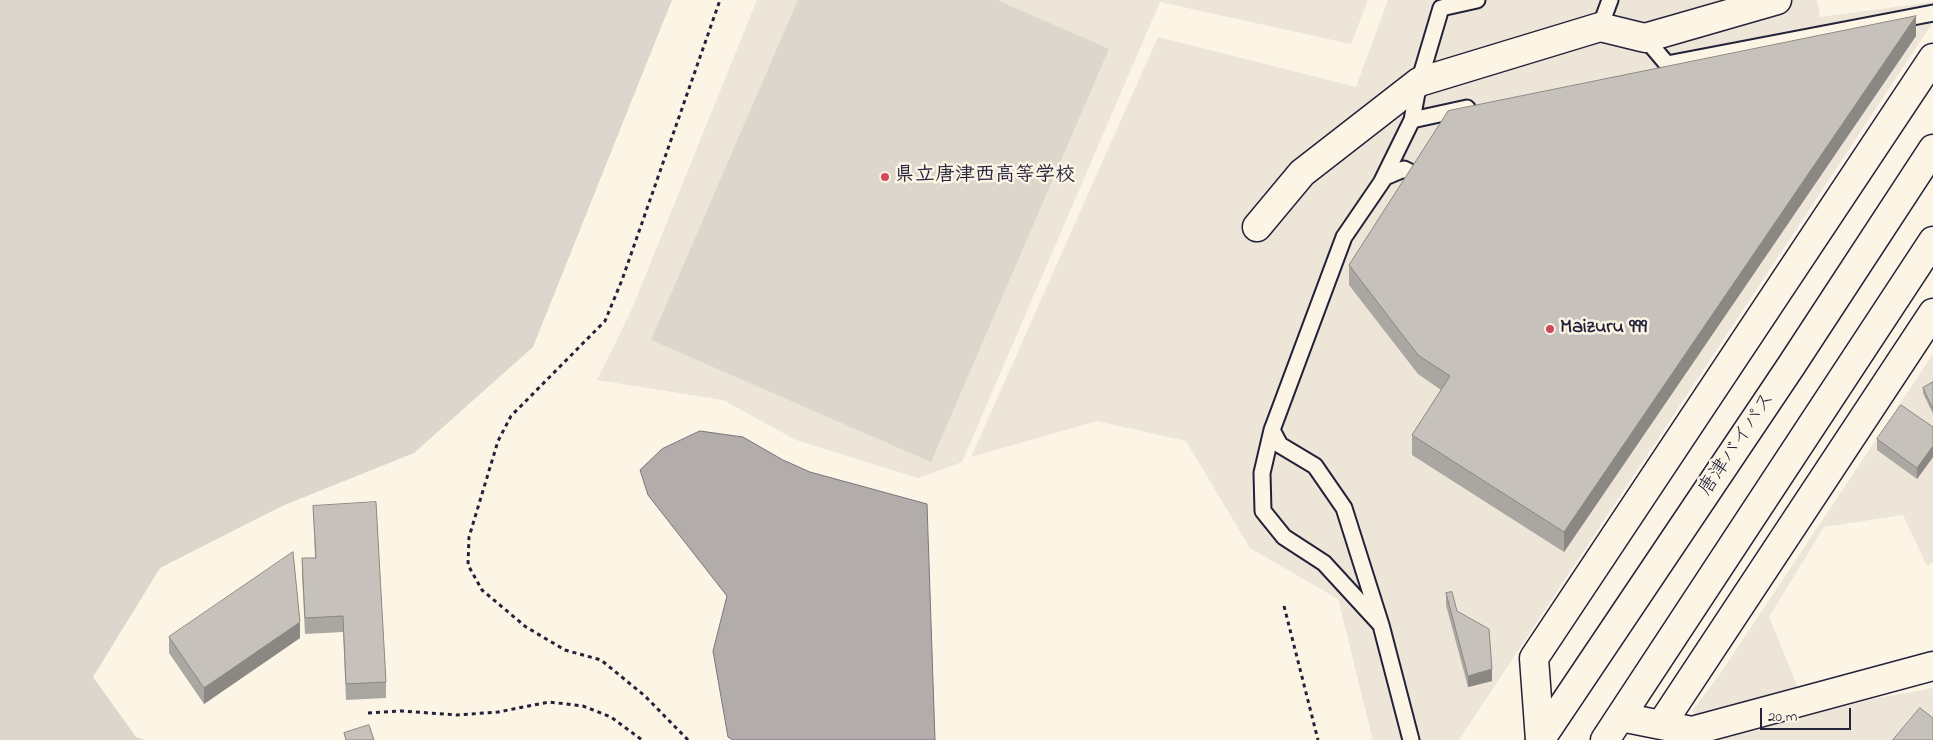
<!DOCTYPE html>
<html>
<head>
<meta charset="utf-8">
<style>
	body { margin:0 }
	#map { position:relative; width:1933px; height:740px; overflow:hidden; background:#fcf5e5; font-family:"Indie Flower",sans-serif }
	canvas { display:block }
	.scale { position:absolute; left:1760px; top:708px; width:91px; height:22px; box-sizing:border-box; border:2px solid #22223b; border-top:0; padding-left:6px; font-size:15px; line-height:18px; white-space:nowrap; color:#22223b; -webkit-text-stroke:4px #fcf5e5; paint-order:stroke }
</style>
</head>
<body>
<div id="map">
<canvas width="1933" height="740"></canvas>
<div class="scale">20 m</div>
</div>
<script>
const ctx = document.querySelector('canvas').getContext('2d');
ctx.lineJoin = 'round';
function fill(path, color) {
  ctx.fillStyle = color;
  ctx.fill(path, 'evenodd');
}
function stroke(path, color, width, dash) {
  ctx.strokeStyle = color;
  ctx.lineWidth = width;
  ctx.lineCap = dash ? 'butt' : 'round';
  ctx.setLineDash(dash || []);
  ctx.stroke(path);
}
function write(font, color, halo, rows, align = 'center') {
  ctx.font = font + ' "Indie Flower","Klee One",sans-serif';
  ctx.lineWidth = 5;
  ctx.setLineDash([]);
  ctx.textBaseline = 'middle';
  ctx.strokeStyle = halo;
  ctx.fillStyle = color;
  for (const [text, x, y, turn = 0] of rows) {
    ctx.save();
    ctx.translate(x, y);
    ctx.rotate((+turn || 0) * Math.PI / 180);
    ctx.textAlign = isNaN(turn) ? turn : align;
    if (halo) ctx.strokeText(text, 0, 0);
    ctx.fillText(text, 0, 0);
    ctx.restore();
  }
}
const built = new Path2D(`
	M757,0H1368L1351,44L1160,2L962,462L918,478L796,440L723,400L597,380L631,311Z
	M1388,0H1817L1820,17L1933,2V22L1459,740H1373L1338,599L1250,548L1186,441L1097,421L971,457L1158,37L1356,87Z
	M1933,354V562L1927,566L1903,515L1824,527L1769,617L1799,690L1698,717L1692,711L1720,674Z
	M1933,688V740H1674L1677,735Z`);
const green = new Path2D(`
	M0,0H672L533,347L414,453L282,506L160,568L93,677L136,737L145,740H0Z
	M798,0H997L1109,49L931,462L651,340Z`);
const water = new Path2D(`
	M700,431L743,437L783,460L810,472L927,504L935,740H733L728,737L713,651L727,596L648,495L640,470L662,449Z`);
const path = new Path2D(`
	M1284,606L1318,740
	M368,713L402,711L457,715L498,712L549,702L583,706L611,717L642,740
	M688,740L645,696L601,660L565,650L526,627L482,590L468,565L469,537L498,441L511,416L605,321L622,280L720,0`);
const lane = new Path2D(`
	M1600,27L1610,0
	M1645,38L1667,64L1933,13
	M1412,120L1467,108
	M1382,181L1412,120L1419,82L1441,8L1477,0
	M1273,427L1272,430L1280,445L1315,466L1344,508L1381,625L1411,740
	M1381,625L1324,563L1284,537L1263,511L1262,473L1272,430L1344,237L1385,177L1404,169L1426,180`);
const street = new Path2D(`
	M1257,227L1302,173L1419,82L1600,27L1645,38L1777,0
	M1621,717L1661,725L1933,313
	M1661,725L1692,731L1933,666
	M1540,740L1534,658L1933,58`);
const highway = new Path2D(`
	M1540,740L1791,366L1933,149
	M1605,740L1933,241`);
const wall = new Path2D(`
	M1916,36L1564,552L1412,455V435L1441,390L1418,374L1349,285V265Z
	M1933,382V414L1923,393V388Z
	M1933,427V457L1917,479L1877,450V439Z
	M313,506L386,682V698L346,700L343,632L305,634L302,574V558H315Z
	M1446,593L1457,611L1492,681L1468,687L1446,605Z
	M169,637L300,638L204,704L169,653Z`);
const shadedWall = new Path2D(`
	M1916,16V36L1564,552V532Z
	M1933,446V457L1917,479V468Z
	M300,622V638L204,704V688Z
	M1492,669V681L1468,687V676Z`);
const building = new Path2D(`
	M1916,16L1564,532L1412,435L1450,376L1418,355L1349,265L1448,111Z
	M1933,382V409L1923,388Z
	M1901,405L1933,427V446L1917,468L1877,439Z
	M376,502L386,682L346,684L343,616L305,618L302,558H316L313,506Z
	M293,552L300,622L204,688L169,637Z
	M1452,592L1457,611L1489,629L1492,669L1468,676L1446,593Z
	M1920,708L1933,718V740H1893Z
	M369,725L374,740H346L344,733Z`);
const markers = [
	[885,177,5,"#d1495b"],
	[1550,329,5,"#d1495b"]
];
const poiNames = [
	["県立唐津西高等学校",895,177],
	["Maizuru 999",1560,329]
];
const streetNames = [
	["唐津バイパス",1738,445,-56]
];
fill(built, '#ece5d8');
fill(green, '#dcd6cc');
fill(water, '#b2adab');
stroke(water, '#78757e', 1);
stroke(lane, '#22223b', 19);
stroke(street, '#22223b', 31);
stroke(highway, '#22223b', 31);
stroke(path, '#22223b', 3, [4, 4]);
stroke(lane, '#fcf5e5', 15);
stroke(street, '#fcf5e5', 28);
stroke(highway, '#fcf5e5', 28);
fill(wall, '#aaa6a1');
fill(shadedWall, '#8b8783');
fill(building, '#c6c1bb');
stroke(building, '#8b8783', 1);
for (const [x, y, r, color] of markers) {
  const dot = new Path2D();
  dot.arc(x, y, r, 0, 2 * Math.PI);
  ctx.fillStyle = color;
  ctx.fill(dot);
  stroke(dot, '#fcf5e5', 2);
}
write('bold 20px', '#22223b', '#fcf5e5', poiNames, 'left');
write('20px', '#22223b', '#fcf5e5', streetNames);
</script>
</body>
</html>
